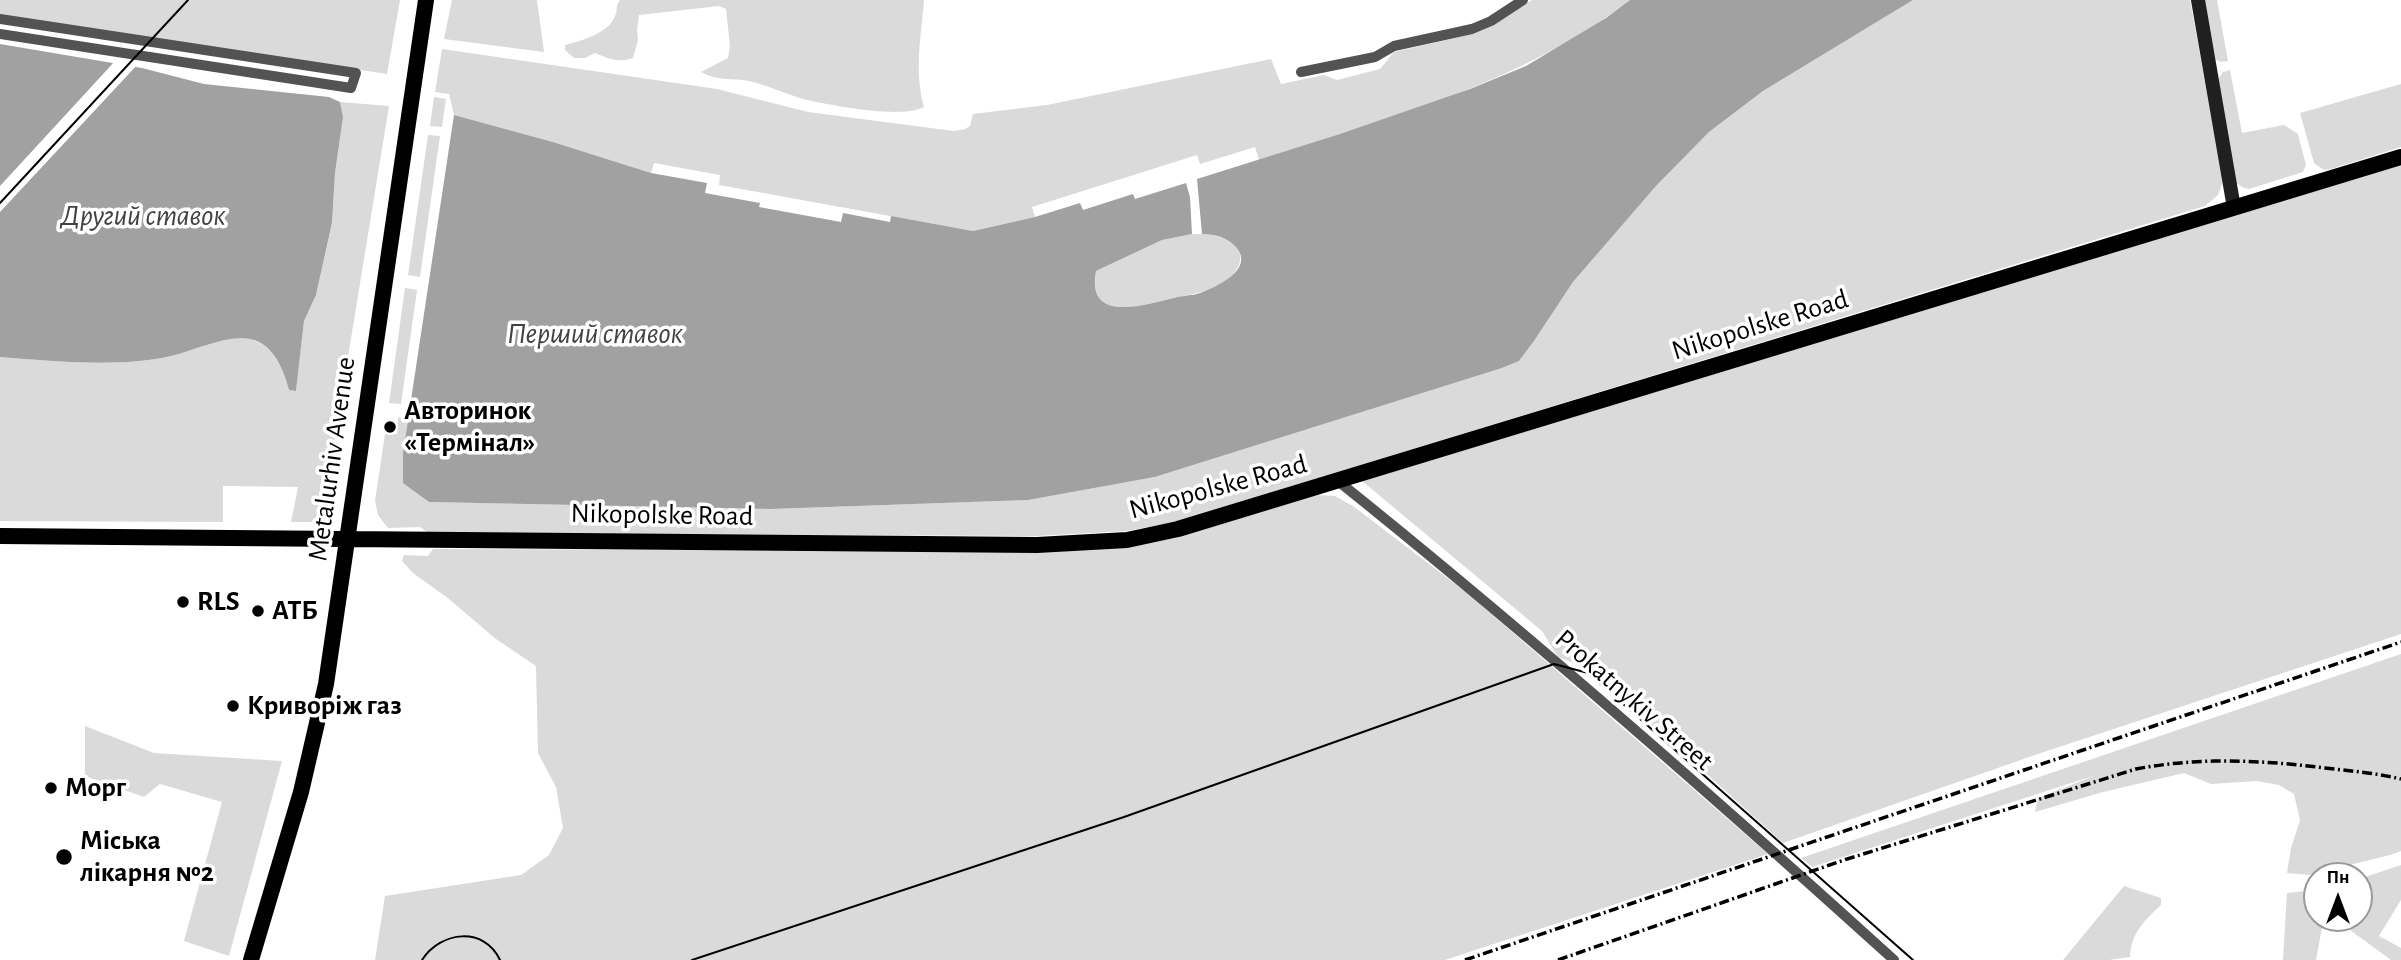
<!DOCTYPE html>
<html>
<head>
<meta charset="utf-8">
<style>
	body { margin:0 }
	#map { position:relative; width:2401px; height:960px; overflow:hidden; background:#fff; font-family:"Alegreya Sans",sans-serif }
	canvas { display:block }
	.north { position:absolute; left:2303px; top:862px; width:70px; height:70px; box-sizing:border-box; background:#fff; border:2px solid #999; border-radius:50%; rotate:0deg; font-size:19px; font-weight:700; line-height:28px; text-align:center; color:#000 }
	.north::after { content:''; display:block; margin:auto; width:24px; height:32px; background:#000; clip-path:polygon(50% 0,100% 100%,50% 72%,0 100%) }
</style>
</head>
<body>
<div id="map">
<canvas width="2401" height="960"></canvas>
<div class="north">Пн</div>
</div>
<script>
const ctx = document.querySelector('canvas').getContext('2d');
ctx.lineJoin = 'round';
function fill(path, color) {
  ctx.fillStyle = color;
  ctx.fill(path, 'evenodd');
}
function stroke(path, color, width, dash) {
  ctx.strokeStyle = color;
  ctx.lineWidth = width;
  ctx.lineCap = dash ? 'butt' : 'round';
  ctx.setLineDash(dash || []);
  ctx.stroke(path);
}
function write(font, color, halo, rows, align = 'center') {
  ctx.font = font + ' "Alegreya Sans",sans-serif';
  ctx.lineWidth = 7;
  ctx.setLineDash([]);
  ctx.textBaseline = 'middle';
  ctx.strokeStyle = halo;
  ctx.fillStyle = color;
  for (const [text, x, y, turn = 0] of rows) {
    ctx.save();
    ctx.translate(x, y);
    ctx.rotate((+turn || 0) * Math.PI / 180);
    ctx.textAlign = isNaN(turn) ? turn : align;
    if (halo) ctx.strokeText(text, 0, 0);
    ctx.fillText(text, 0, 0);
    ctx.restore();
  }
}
const green = new Path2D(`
	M0,0H400L387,74L0,15Z
	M452,0H537L544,52L444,39Z
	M620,0H924C921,37 914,71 924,107C902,119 837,106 811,101C790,96 770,86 749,81C733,78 715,81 701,72L728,58L730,46L726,9L719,6L639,15L637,30L638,40L633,58C618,63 609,59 595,53L585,58H574L565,50V45C581,41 609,33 615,16C618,10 615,6 620,0Z
	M1532,0H1630C1522,83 1387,119 1259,160L1255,147L1200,164L1197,155L1032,207L1035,217L973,231L719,185L720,175L654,163L651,173L553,142L454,115L449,94L435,92L442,49L717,89L808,112L954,131L965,129L970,126L973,114L1047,105L1271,59L1281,84L1324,75L1337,80L1380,69L1394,52L1473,34Z
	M1913,0H2190L2223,181L2218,195L2205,206L1175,522L1127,531L1037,536L428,533L420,527L388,528L378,515L375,501L385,434H397L398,417L408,419L403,453V482L429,502L771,509L1027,500L1155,477L1502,368L1519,361L1534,341L1573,282L1656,186L1709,132L1763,91Z
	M2204,0H2217L2228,61L2221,62L2215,59Z
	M2230,70L2242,133L2284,125L2298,134L2306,165L2303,172L2249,189L2242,187L2235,182L2217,81L2223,72Z
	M2401,84V147L2331,169L2324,170L2314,163L2300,113Z
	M434,97L446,99L442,127L430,126Z
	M340,102L389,106L321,522H291L298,487L223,486V522L0,521V357C53,361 119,368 171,356C197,350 234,330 258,342C277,352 284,372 289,390L296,391L304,321L316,295L332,224L335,173L343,117Z
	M428,135L440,136L420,277L408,275Z
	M2401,164V634L2035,755L1783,843L1590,669L1558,657L1542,631L1362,481Z
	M1192,234C1203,234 1213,233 1224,238C1251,249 1241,273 1220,285C1205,293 1190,294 1174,298C1143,305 1087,324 1096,271L1162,240Z
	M405,288L417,290L401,404L389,403Z
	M1317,495L1335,496L1353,506L1467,593L1768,854L1445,960H375L385,896L521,875L549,855L563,828L556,787L538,753L536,666L496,639L449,599L413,573L402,561L404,555L428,556L433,549L1036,551Z
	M2401,654V851L2390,855L2309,875L2287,873L2291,848L2300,820L2294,794L2279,785L2257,781L2211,784L2184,773L2103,792L2035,812L2038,798L2096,775L1812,867L1801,858Z
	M85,726L154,753L282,761L229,956L184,941L222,802L160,784L144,797L85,776Z
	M2401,865V900L2379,936L2401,948V960H2391L2335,919L2323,922L2316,960H2283L2287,893L2317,890V918H2359V879Z
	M2124,886L2161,898V905C2144,921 2131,933 2130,957L2109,960H2063Z`);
const water = new Path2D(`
	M1630,0H1913L1763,91L1709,132L1656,186L1573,282L1534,341L1519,361L1502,368L1155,477L1028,500L771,509L429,502L403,483V453L454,115L553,142L651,173L707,183L705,193L760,203L759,207L841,222L843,213L890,222L891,216L973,231L1035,217L1080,203L1083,210L1133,194L1135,199L1186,183L1190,197L1192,234L1162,240L1096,271C1086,324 1144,305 1174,298C1183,295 1192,296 1200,293C1217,287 1255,269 1236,247C1227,237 1215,234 1202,234L1197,179L1340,134L1470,89L1526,66L1606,18Z
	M0,44L142,68L204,84L329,97L340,102L343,117L335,173L332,223L316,295L304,321L296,391L289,390C284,372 277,352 259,342C235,330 197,350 171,356C119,368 53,361 0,357Z`);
const pier = new Path2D(`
	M116,60L138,64L0,212V186Z`);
const street = new Path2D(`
	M0,19L356,73L351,88L0,34
	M1301,72L1375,57L1394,46L1472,29L1491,21L1523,0
	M1338,481C1529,634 1713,796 1894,960`);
const secondary = new Path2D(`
	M2198,0L2234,208`);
const primary = new Path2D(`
	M0,536L1037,545L1127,540L1178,529L2401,157
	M251,960L301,792L326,684L426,0`);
const tram = new Path2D(`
	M0,203L188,0
	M422,960C441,931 484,926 500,960
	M692,960L1124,817L1554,664L1588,673L1913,960`);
const rail = new Path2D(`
	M1465,960L2401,642
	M1558,960L1844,860L2136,769C2199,757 2261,760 2325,768C2351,771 2376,773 2401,779`);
const markers = [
	[390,427,7,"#000"],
	[183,602,7,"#000"],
	[258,611,7,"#000"],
	[233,706,7,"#000"],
	[51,788,7,"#000"],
	[64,857,9,"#000"]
];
const streetNames = [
	["Nikopolske Road",1760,325,-17],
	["Metalurhiv Avenue",332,459,-82],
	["Nikopolske Road",1218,487,-15],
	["Nikopolske Road",662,515,1],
	["Prokatnykiv Street",1634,700,41]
];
const poiNames = [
	["Авторинок",404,411],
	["«Термінал»",404,443],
	["RLS",197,602],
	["АТБ",272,611],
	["Криворіж газ",247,706],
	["Морг",65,788],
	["Міська",80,841],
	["лікарня №2",80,873]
];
const waterNames = [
	["Другий ставок",143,216],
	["Перший ставок",595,334]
];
fill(green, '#dadada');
fill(water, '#a1a1a1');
fill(pier, '#fff');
stroke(street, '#535353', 10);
stroke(secondary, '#202020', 14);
stroke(primary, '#000', 16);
stroke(tram, '#000', 2);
stroke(rail, '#000', 3.5, [10, 3.5, 2, 3.5]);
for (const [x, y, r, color] of markers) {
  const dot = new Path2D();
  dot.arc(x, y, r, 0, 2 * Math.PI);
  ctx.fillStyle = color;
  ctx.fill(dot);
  stroke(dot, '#fff', 2.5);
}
write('28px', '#000', '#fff', streetNames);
write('bold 28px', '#000', '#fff', poiNames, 'left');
write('italic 30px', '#424242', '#fff', waterNames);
</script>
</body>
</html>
